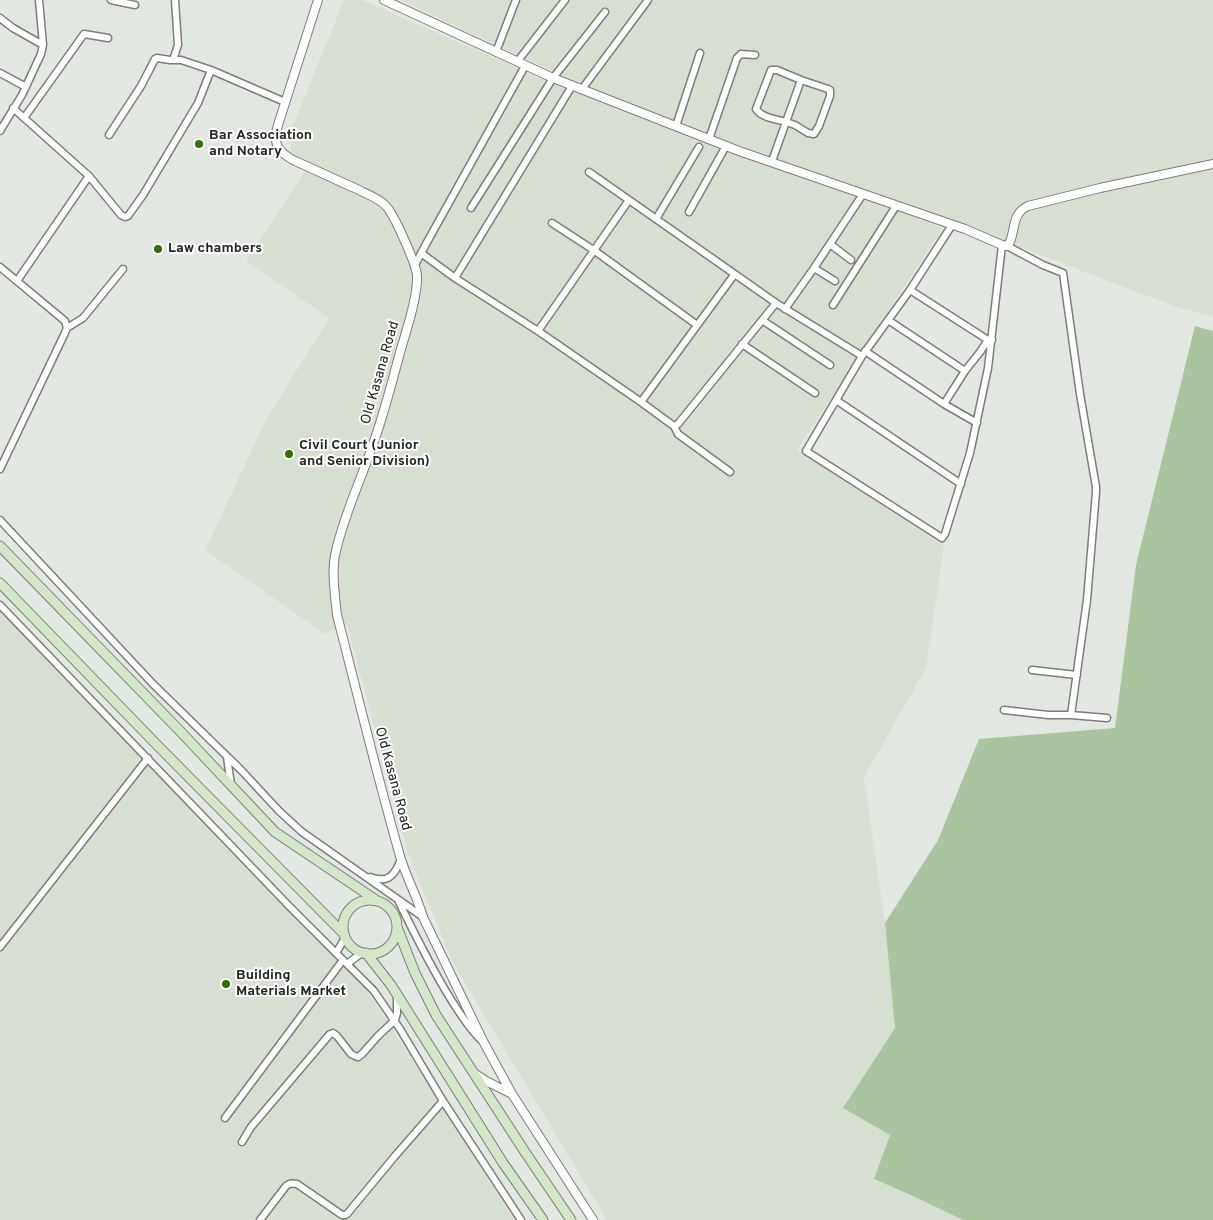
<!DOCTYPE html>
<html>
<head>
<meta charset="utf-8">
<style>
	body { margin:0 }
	canvas { display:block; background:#e3e7e2 }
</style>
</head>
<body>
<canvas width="1213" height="1220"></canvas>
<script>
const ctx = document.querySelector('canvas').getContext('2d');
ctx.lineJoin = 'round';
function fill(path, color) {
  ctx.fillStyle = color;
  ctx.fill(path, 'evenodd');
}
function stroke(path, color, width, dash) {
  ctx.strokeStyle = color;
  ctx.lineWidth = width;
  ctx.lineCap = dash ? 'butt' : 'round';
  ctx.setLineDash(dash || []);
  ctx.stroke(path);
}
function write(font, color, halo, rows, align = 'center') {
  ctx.font = font + ' Overpass,sans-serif';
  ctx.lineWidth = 4;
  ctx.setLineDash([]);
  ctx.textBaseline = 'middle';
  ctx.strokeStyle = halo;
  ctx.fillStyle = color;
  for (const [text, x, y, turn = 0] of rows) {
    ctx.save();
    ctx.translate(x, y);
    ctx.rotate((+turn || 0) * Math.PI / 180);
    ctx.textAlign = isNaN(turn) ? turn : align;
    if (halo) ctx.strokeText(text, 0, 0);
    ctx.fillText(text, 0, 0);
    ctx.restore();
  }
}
const built = new Path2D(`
	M344,0H362L561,87L943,228L797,450L944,546L926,668L864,777L885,923L895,1028L843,1108L890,1135L874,1179L913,1196L963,1220H607L453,963L408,854L347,624L325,634L205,550L265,422L329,318L246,261L309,165L291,154V131Z
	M401,0H1213V317L1174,306L948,220L681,124L554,72Z
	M0,605L194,804L369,993L514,1220H0Z`);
const green = new Path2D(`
	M1195,326L1213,331V1220H963L913,1196L874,1179L890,1135L843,1108L895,1028L885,923L938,840L979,739L1115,728L1136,565Z`);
const minor = new Path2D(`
	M111,0L135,5
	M0,18L13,28L43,45
	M496,52L516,0
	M173,60L178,45L175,0
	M517,62L565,0
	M0,73L26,87
	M582,89L648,0
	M13,108L89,176L17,281
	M24,118L84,34L108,38
	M676,126L700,53
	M0,131L22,95L41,54L43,45L39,0
	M109,135L141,86L155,59L157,58L170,60H181L211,70L285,102
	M709,139L737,58L741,54L755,55
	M772,161L786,122C776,119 762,118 756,109L771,70H777L801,80L828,89L830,90V96L819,126L814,134L808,133L795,125L786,122L801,80
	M589,172L776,303L862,356
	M89,176L121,215L125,217L128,216L143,195L198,103L211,70
	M471,208L553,78L605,12
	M689,212L726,146
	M656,219L699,147
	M552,223L595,251L697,325
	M952,225L910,290L862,356L806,451L942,538L945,534L970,453L988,368L1002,245
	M830,244L851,260
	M1007,246L1043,265L1063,273L1080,394L1096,487V492L1087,600L1071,715
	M421,253L455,278L538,331L641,402L734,275
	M415,265L426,244L525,66
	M0,267L65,321L67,328L64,335L0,469
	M814,268L835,281
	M455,278L572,86
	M910,290L988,340
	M833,305L896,206
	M785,309L814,268L863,194
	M762,320L830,365
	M888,320L965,371L980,352L988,340H992
	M67,328L83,318L123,269
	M538,331L629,200
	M742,344L815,393
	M865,351L944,404L977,423
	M836,400L961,484
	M641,402L671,424L674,426L678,424L776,303
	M944,404L965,371
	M674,426L678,434L730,472
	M0,520L153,684L242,771L279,811L302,832L423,917
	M0,605L291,908L374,991L400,1029L443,1101L521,1220
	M1032,670L1077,675
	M1004,710L1048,715H1071L1107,718
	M227,757L231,785
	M370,877C388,884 395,875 401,859
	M399,902C415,935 431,967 450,998C459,1012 468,1027 480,1039
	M0,947L148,758
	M336,953L345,938
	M347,964L363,952
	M225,1118L343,960
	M242,1142L251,1127L330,1034L333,1033L337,1036L351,1054L355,1056L358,1057L362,1054L378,1036L395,1020L397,1013V996
	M260,1220L286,1186C290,1183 292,1183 297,1184L342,1215H345L347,1214L395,1156L443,1101`);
const tertiary = new Path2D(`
	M318,0L278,125C272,144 278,152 295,161C316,170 336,180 357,189C366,194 379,198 386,206C394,214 416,264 417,275C418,295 407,329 401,349C392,381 384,415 372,447C360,482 344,515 336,551C331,570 335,595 337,615C358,696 377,776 400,856C406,877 417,896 423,917L483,1041L512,1094L593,1220
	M384,0L553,78L739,151L965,229L1002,245L1007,246L1009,244C1016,230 1011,214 1028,206L1100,188L1213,164
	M474,1073L486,1081L512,1094`);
const secondary = new Path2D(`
	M0,546L180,731L275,832L376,900
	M0,583L158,746L344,934
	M343 927a27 27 0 1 1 54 0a27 27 0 1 1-54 0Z
	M397,927L415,973L436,1015L525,1152L571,1220
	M366,953L391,985L503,1163L543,1220`);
const markers = [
	[199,144,5,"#337002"],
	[158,249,5,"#337002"],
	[289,454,5,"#337002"],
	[226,984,5,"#337002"]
];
const poiNames = [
	["Bar Association",209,136],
	["and Notary",209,152],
	["Law chambers",168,249],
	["Civil Court (Junior",299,446],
	["and Senior Division)",299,462],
	["Building",236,976],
	["Materials Market",236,992]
];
const streetNames = [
	["Old Kasana Road",381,373,-74],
	["Old Kasana Road",392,779,75]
];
fill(built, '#d7dfd3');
fill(green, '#aac4a0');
stroke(minor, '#7b7e79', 9);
stroke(tertiary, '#7b7e79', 10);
stroke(secondary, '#7b7e79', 11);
stroke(minor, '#fff', 6);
stroke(tertiary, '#fff', 8);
stroke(secondary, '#d3e7c8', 9);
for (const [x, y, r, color] of markers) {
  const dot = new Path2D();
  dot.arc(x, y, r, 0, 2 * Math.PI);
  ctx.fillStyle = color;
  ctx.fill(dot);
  stroke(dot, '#fff', 2);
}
write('bold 14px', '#252624', '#fff', poiNames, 'left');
write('14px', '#252624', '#fff', streetNames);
</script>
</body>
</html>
